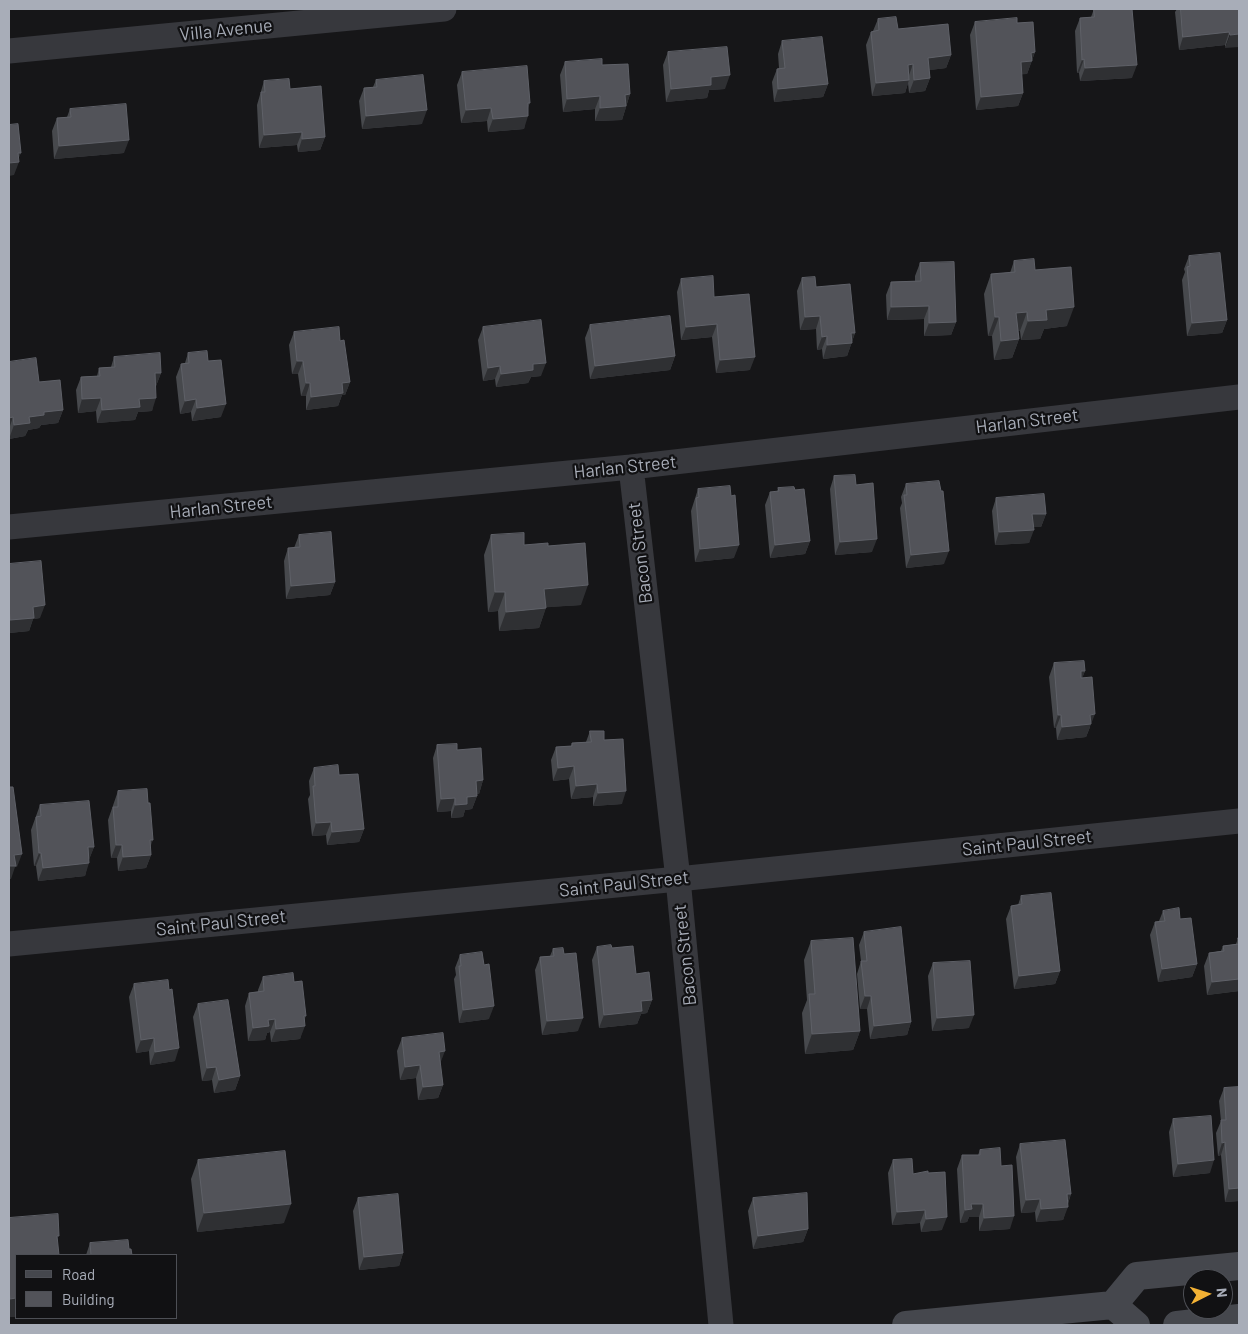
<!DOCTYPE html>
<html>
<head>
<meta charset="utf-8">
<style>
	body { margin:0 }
	#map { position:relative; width:1248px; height:1334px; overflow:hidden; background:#161618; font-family:Barlow,sans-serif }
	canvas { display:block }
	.frame { position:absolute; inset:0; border:10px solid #a8adb8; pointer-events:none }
	.legend { position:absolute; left:15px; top:1254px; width:162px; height:65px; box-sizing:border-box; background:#111113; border:1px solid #4d4f55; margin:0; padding:6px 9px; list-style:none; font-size:15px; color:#a8adb8 }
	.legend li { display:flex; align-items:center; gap:10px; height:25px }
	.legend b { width:25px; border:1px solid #4d4f55 }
	.north { position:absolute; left:1183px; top:1269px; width:50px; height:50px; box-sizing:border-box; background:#111113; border:1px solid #4d4f55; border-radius:50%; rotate:85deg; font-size:14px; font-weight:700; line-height:20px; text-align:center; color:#a8adb8 }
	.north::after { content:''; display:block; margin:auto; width:18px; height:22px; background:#f2b134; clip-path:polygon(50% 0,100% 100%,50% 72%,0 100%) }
</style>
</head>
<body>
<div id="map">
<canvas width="1248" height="1334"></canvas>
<div class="frame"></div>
<ul class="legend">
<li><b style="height:6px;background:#45474d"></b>Road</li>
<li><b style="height:14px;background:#525359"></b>Building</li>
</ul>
<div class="north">N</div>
</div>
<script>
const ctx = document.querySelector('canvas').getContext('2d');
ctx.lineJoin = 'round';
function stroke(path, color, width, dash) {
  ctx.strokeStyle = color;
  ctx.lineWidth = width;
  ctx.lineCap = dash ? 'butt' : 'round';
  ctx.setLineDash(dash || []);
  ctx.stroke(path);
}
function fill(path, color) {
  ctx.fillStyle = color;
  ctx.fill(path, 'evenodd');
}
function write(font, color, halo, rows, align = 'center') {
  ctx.font = font + ' Barlow,sans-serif';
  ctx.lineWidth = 4.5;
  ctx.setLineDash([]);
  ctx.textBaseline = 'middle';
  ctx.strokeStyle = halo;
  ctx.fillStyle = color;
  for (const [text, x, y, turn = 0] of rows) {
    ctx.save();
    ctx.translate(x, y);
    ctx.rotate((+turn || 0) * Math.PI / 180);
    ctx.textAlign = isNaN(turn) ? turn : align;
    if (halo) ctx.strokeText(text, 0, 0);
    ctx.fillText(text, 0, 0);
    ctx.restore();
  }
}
const street = new Path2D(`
	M9,51L444,9
	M631,467L678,879L721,1325
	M9,527L631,467L1239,397
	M9,944L678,879L1239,821`);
const secondary = new Path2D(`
	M1113,1305L1136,1325
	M906,1325L1113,1305L1137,1276L1239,1266
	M1177,1325L1239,1318`);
const wall = new Path2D(`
	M1094,9L1132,78L1080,81L1079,73H1077L1075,31L1080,18L1091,17Z
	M1177,9H1239L1225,48V45L1179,50L1175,12Z
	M878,19L951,55L946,68L929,70L930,78L925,91L909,93L908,83L905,93L872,96L866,45L871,32L873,31Z
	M975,22L1017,23L1035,52L1027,74H1021L1023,93L1018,106L976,110L970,35Z
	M782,41L828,84L823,97L774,102L772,82L777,69L779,68L778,54Z
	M668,52L725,89L709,90L707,98L666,102L663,65Z
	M565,62L602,65L630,94L622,120L595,121V109L563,112L560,75Z
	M462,72L528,108L524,129L488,132L487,121L461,123L457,85Z
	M376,80L422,124L362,129L359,101L364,88L373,87Z
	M264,81L290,89L325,137L320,150L298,152L297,145L259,148L257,105Z
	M70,109L124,153L54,159L52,131L57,118L67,117Z
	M1189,256L1227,320L1222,333L1187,336L1182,280L1185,272L1184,269Z
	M1014,261L1035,270L1067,326L1044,329L1040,339L1021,340L1020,331H1018L1019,339L1012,358L994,360L992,336H988L984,294L991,274L1010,273Z
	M920,263L956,322L951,335L924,336V319L887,320L886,295L891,282L915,281V276Z
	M802,278L816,287L855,333L847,356L823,359L822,349L817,350L816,329L800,330L797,291Z
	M681,279L714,297L750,370L716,373L712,337L681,340L677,292Z
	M590,325L675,356L670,370L590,379L585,338Z
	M483,327L541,376L531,377L528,383L496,387L495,379L483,381L478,340Z
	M294,332L340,341L350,382L345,395H342L338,406L306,410V396H301L298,374H292L289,345Z
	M188,353L208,361L221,417L192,421L191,412L180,414L176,377L181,364L185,363Z
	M114,357L161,373L156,386L152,411L138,412L135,420L97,423L96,411L78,413L76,390L81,377L97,376L99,368L111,367Z
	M9,362L39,382L63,410L58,423L41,425L39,428L28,430L25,436L9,439Z
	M834,476L856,485L872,552L835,555L830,489Z
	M906,484L944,564L906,568L900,508L902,503L901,497Z
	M778,488L810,541L805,554L770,558L765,505L770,492H777Z
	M698,489L731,496L734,558L695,562L691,511Z
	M996,498L1046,514L1041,527H1033L1029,543L995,545L992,511Z
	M299,535L335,582L330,595L286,599L284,561L288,548H294Z
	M491,535L524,545L548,546L581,605L546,607L539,628L499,631L498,611L488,612L484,555Z
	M9,564L40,618L33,619L29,631L9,633Z
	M1054,663L1085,671L1082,678L1090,727L1086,737L1057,740L1056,728H1054L1049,677Z
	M590,731L604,740L622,804L593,806V797L571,799L569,779L553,781L551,760L556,747L571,746L572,743L586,742Z
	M437,745L457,750L483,780L479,794H477V796L472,809L465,810L463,817L451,818V811L437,812L433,758Z
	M314,768L339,775L364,829L359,842L327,845L326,835L312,836L308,799L310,795L309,781Z
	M118,791L150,848L151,855L146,868L118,871L117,858H111L108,820Z
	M40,805L94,847L89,859L85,876L38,881L36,866H34L31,830Z
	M1021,896L1060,971L1055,984L1014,989L1006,919L1011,906L1018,905Z
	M1163,911L1180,919L1197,964L1192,977L1158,982L1150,935L1155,922L1159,921Z
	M864,932L911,1022L907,1035L870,1039L867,1009H860L857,974L861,961L859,945Z
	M1238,938H1239V992V991L1207,995L1204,966L1209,953L1221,951L1223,946L1236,944Z
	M811,941L860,1031L853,1050L805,1054L802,1013L807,1000L804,960Z
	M597,947L612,948L636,974L652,1000L647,1013L641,1014L637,1024L599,1028L592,960Z
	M553,949L564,954L578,1031L542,1035L535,970L540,957L550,956Z
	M460,955L489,1019L459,1023L454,979L456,975L455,968Z
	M933,963L969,1028L932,1031L928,976Z
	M263,977L294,982L305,1020L300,1039L271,1042L270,1032L267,1033L265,1040L248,1041L245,1006L249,993L258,992V990Z
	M134,984L175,1061L150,1065L149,1051L136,1053L129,997Z
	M198,1004L240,1076L235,1090L214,1093L212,1080L202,1081L193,1017Z
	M402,1038L440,1064L443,1085L438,1098L418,1100L416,1078L400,1080L397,1051Z
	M1239,1087V1201L1225,1202L1221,1155L1218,1156L1216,1133L1221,1121L1219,1101L1224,1088Z
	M1173,1119L1210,1173L1173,1177L1169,1132Z
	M1020,1144L1071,1194L1063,1220L1036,1222L1035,1212L1021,1213L1016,1157Z
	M980,1150L1001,1166L1010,1229L979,1231V1217H969L967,1222L960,1223L957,1169L962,1155H978Z
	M198,1160L284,1223L197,1232L191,1179Z
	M893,1160L913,1174L942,1230L921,1232L920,1223L892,1225L888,1173Z
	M358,1198L403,1253L399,1266L359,1270L353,1211Z
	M753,1198L808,1229L803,1242L753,1249L748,1211Z
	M90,1243L129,1249L132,1255H86Z`);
const shadedWall = new Path2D(`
	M1229,32L1225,45L1179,50L1183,37Z
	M1239,34V47L1225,48L1230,35Z
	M1035,52L1027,74L1016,75L1021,62L1031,53Z
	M951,55L946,68L923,71L928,58Z
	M1084,59L1079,73H1077L1082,60Z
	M913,64L908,78V65Z
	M1137,65L1132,78L1080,81L1085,68Z
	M730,75L725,89L709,90L707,98L666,102L671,89L711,77Z
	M930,78L925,91L909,93L914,80Z
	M909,80L905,93L872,96L876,83Z
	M828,84L823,97L774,102L778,89Z
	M1023,93L1018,106L976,110L981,97Z
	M630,94L622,120L595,121L600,108L625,95Z
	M600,96L595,109L563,112L567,99Z
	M528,103H530L525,116H528L524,129L488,132L493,119Z
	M491,108L487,121L461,123L466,110Z
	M427,110L422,124L362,129L366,116Z
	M302,132L297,145L259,148L264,135Z
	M325,137L320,150L298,152L302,139Z
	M129,140L124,153L54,159L59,146Z
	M18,153H21L17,162H19L14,175L9,176V163Z
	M929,306L924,319L887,320L891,307Z
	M1074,307L1067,326L1044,329L1040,339L1021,340L1028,321L1046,310Z
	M1027,312L1020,331L1009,332L1016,313Z
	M820,316L816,329L800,330L805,317Z
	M995,317H999L992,336H988Z
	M1227,320L1222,333L1187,336L1192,323Z
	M956,322L951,335L924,336L929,323Z
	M717,324L712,337L681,340L686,327Z
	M851,333H855L847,356L823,359L827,345Z
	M827,336L822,349L817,350L822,337Z
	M1019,339L1012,358L994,360L1001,341Z
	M675,356L670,370L590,379L595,366Z
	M755,357L750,370L716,373L720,360Z
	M297,361H303L298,374H292Z
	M546,363L541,376L531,377L528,383L496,387L501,374L533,364Z
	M500,366L495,379L483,381L488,368Z
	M155,373H161L156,386Z
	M350,382L345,395H342L338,406L306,410L311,397L342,383Z
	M306,383H310L306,396H301Z
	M101,398L96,411L78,413L82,399Z
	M156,398L152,411L138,412L135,420L97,423L102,410L139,399Z
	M196,399L191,412L180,414L185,401Z
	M226,404L221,417L192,421L197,408Z
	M63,410L58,423L41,425L39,428L28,430L25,436L9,439L14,425L29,417L44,412Z
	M13,417L9,429V418Z
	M1032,514H1046L1041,527H1027Z
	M1034,530L1029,543L995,545L999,532Z
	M877,539L872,552L835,555L840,542Z
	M810,541L805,554L770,558L775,545Z
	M739,545L734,558L695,562L700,549Z
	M949,551L944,564L906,568L911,555Z
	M335,582L330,595L286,599L291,586Z
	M588,585L581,605L537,608L544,589Z
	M495,592H505L498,611L488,612Z
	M45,605L40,618L33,619L29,631L9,633V625L10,620L33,607Z
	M546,608L539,628L499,631L506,612Z
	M1081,671H1085L1080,684Z
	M1095,714L1086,737L1057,740L1062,727L1090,715Z
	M1058,715H1061L1056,728H1054Z
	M574,766L569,779L553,781L558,768Z
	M483,780L479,794H472L476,781Z
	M597,784L593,797L571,799L576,786Z
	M626,791L622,804L593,806L598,793Z
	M477,796L472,809L465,810L463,817L451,818L455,805L467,797Z
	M455,798L451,811L437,812L441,799Z
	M331,822L326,835L312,836L316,823Z
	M364,829L359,842L327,845L332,832Z
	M150,840H153L148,853Z
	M116,845H122L117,858H111Z
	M88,847H94L89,860Z
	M39,853H41L36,866H34Z
	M22,854L17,867H15L11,879H9V866L14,855Z
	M151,855L146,868L118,871L123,857Z
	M89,863L85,876L38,881L43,868Z
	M1197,964L1192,977L1158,982L1162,969Z
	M1060,971L1055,984L1014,989L1019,976Z
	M1239,979V991L1207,995L1212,982Z
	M865,996H871L867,1009H860Z
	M652,1000L647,1013L641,1014L637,1024L599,1028L604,1015L641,1001Z
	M494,1006L489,1019L459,1023L463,1010Z
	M974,1015L969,1028L932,1031L937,1018Z
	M306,1016L302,1026H305L300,1039L271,1042L276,1029Z
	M583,1018L578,1031L542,1035L547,1021Z
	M275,1019L270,1032L267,1033L265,1040L248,1041L253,1028L268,1020Z
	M911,1022L907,1035L870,1039L874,1026Z
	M860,1031L853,1050L805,1054L812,1034Z
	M154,1038L149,1051L136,1053L141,1040Z
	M179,1048L175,1061L150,1065L155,1052Z
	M445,1051L440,1064L439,1052Z
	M420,1065L416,1078L400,1080L405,1067Z
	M216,1067L212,1080L202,1081L207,1068Z
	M240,1076L235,1090L214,1093L219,1080Z
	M443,1085L438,1098L418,1100L423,1087Z
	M1225,1142L1221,1155L1218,1156L1222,1143Z
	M1214,1160L1210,1173L1173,1177L1178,1164Z
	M1239,1188V1201L1225,1202L1229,1189Z
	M1067,1194H1071L1066,1207H1068L1063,1220L1036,1222L1041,1209Z
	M1040,1199L1035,1212L1021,1213L1026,1200Z
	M291,1204L284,1223L197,1232L204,1213Z
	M971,1204H983L979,1217H969L967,1222L960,1223L965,1210Z
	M925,1210L920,1223L892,1225L897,1212Z
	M1014,1216L1010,1229L979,1231L984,1218Z
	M947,1217L942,1230L921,1232L926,1219Z
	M808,1229L803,1242L753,1249L758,1236Z
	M403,1253L399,1266L359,1270L364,1257Z
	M16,1298V1317H9V1301L10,1299Z`);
const building = new Path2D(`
	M1094,9H1132L1137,65L1085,68L1084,59L1082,60L1080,18L1094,17Z
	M1181,9H1239V34L1230,35L1229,32L1183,37Z
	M896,17L898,29L948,24L951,55L928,58L930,78L914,80L913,64L908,65L909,80L876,83L871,32L879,30L878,19Z
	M1017,18V23L1033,22L1035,52L1031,53L1032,61L1021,62L1023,93L981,97L975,22Z
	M822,37L828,84L778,89L777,69L785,68L782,41Z
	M727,47L730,75L711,77V85L671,89L668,52Z
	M602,59V65L628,64L630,94L625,95L626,106L600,108V96L567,99L565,62Z
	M527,66L530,103H528V116L493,119L491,108L466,110L462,72Z
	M423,75L427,110L366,116L364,88L377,87L376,80Z
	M289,79L290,89L321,86L325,137L302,139V132L264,135L261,92H265L264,81Z
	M126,104L129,140L59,146L57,118L71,117L70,109Z
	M18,124L21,153H18L19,162L9,163V125Z
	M1220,253L1227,320L1192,323L1187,267L1190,266L1189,256Z
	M1034,259L1035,270L1071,267L1074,307L1046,310L1047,320L1028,321L1027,312L1016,313L1019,339L1001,341L999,317H995L991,274L1015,272L1014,261Z
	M954,262L956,322L929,323V306L891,307V282L921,281L920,263Z
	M713,276L714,297L749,294L755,357L720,360L717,324L686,327L681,279Z
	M815,277L816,287L850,284L855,333H851L852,343L827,345V336L822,337L820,316L805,317L802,278Z
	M670,316L675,356L595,366L590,325Z
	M541,320L546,363L533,364V370L501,374L500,366L488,368L483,327Z
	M339,327L340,341L344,340L350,382L342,383L343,393L311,397L310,383H306L303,361H297L294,332Z
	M207,351L208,361L221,360L226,404L197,408L196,399L185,401L181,364L189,363L188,353Z
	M160,353L161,373H155L156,398L139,399L140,407L102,410L101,398L82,399L81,377L100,376L99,368L115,367L114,357Z
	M36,358L39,382L60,380L63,410L44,412V415L29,417L30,423L14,425L13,417L9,418V362Z
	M855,475L856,485L873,483L877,539L840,542L834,476Z
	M939,481L941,491H943L949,551L911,555L904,495H907L906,484Z
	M730,486L731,496L735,495L739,545L700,549L696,498L699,497L698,489Z
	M794,487L795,490L804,489L810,541L775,545L770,492L779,491L778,488Z
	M1044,494L1046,514H1032L1034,530L999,532L996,498Z
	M331,532L335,582L291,586L288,548L300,547L299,535Z
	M524,533V545L548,543V546L585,543L588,585L544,589L546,608L506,612L505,592H495L491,535Z
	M41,561L45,605L33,607L34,618L10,620L9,606V564Z
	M1084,661L1085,671H1081V678L1092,677L1095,714L1090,715L1091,724L1062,727L1061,715H1058L1054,663Z
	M590,731H604V740L623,739L626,791L598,793L597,784L576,786L574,766L558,768L556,747L572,746V743L591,742Z
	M457,744V750L481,748L483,780L476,781L477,796L467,797V804L455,805V798L441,799L437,745Z
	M338,765L339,775L358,774L364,829L332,832L331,822L316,823L313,786H315L314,768Z
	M9,787H13L22,854L14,855L16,866H9Z
	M147,789L148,803H150L153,840H150L151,855L123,857L122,845H116L113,807H118V791Z
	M89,801L94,847H88L89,863L43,868L41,853H39L36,817L41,816L40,805Z
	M1051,893L1060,971L1019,976L1011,906L1022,904L1021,896Z
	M1179,908L1180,919L1191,918L1197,964L1162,969L1155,922L1165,921L1163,911Z
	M901,927L911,1022L874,1026L871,996H865L861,961H867L864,932Z
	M853,938L860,1031L812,1034L809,994H815L811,941Z
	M1238,938H1239V979L1212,982L1209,953L1224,951L1223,946L1239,944Z
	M611,945L612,948L633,946L636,974L649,972L652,1000L641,1001L642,1011L604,1015L597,947Z
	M563,948L564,954L576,953L583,1018L547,1021L540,957L554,956L553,949Z
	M482,952L484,965L489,964L494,1006L463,1010L459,966H461L460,955Z
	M970,961L974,1015L937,1018L933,963Z
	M293,973L294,982L302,981L306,1016H304L305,1026L276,1029L275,1019L268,1020L269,1026L253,1028L249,993L264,991L263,977Z
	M168,980L169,990L172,989L179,1048L155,1052L154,1038L141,1040L134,984Z
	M228,1000L240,1076L219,1080L216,1067L207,1068L198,1004Z
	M443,1033L445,1051L439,1052L443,1085L423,1087L420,1065L405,1067L402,1038Z
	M1239,1087V1188L1229,1189L1225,1142L1222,1143L1221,1120H1226L1224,1088Z
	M1211,1116L1214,1160L1178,1164L1173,1119Z
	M1065,1140L1071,1194H1067L1068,1207L1041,1209L1040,1199L1026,1200L1020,1144Z
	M1000,1148L1001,1166L1012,1165L1014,1216L984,1218L983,1204H971L972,1209L965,1210L962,1155H980V1150Z
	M285,1151L291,1204L204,1213L198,1160Z
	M912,1159L913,1174L928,1171V1173L945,1172L947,1217L926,1219L925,1210L897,1212L893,1160Z
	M807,1193L808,1229L758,1236L753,1198Z
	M398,1194L403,1253L364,1257L358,1198Z
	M58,1214L59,1236H57L59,1255H16V1298L10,1299L9,1289V1218Z
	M128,1240L129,1249H131L132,1255H91L90,1243Z`);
const streetNames = [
	["Villa Avenue",226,30,-6],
	["Harlan Street",1027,421,-7],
	["Harlan Street",625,467,-6],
	["Harlan Street",221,507,-6],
	["Bacon Street",640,553,-97],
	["Saint Paul Street",1027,843,-6],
	["Saint Paul Street",624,884,-6],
	["Saint Paul Street",221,923,-6],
	["Bacon Street",685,955,-96]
];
stroke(street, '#37383d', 25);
stroke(secondary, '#45474d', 28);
fill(wall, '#47494d');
fill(shadedWall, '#2f3033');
fill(building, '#525359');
stroke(building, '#5f6168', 1);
write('18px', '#a8adb8', '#111113', streetNames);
</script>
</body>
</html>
